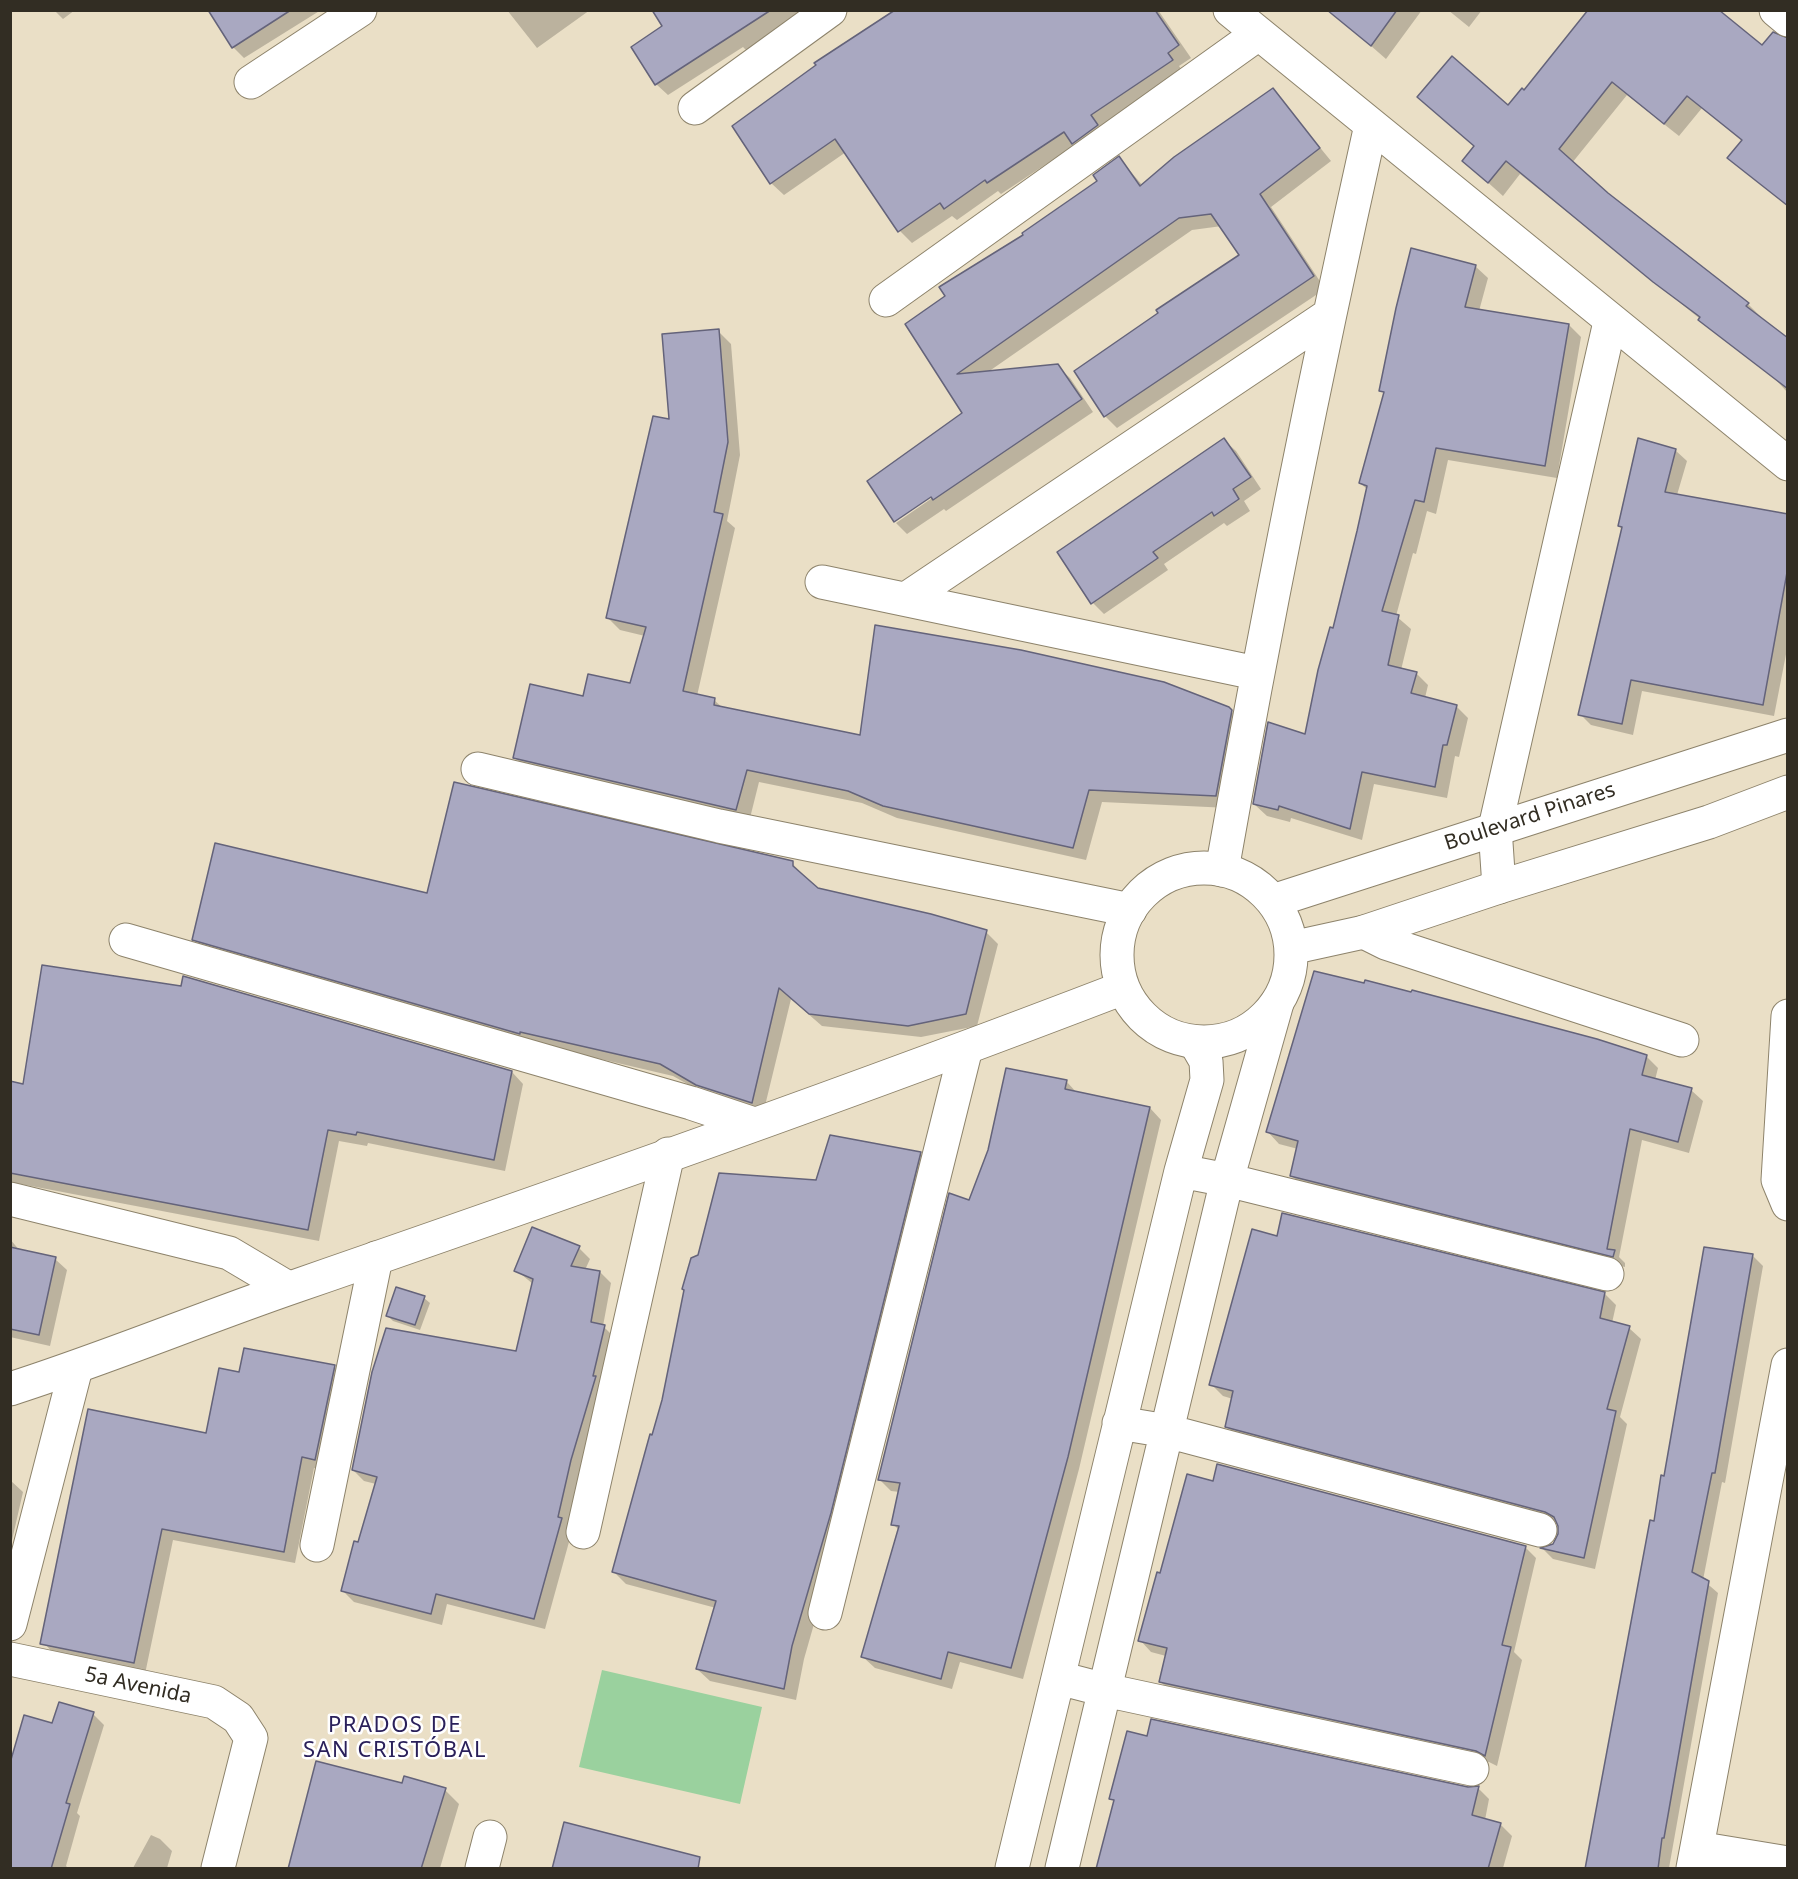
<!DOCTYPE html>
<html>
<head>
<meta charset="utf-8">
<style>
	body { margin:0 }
	#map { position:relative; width:1798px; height:1879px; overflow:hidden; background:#eadfc6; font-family:"Noto Sans",sans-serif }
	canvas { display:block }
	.frame { position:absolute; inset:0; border:12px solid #322d23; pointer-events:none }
</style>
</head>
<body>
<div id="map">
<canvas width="1798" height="1879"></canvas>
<div class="frame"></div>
</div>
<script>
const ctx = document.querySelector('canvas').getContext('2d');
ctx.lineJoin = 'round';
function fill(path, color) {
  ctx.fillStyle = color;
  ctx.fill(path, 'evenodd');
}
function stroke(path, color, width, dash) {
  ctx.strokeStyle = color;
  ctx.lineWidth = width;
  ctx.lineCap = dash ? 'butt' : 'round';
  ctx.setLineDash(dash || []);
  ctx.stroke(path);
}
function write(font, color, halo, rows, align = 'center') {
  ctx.font = font + ' "Noto Sans",sans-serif';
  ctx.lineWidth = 5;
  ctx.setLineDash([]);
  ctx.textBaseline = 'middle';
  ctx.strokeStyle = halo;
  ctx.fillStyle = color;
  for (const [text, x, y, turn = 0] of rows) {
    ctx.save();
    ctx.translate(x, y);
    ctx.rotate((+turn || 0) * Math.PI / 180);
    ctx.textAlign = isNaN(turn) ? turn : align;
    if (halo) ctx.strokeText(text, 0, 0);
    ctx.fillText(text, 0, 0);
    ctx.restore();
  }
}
const green = new Path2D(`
	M602,1670L762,1707L740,1804L579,1767Z`);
const shadow = new Path2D(`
	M54,10H75L63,19Z
	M210,10H321L244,58L233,47Z
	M507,10H590L537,48Z
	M653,10H811L750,54L743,47L668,95L656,84L664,27Z
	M1117,10H1158L1191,58L1179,66L1184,73L1001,194L998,191L957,220L952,216L912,243L900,231L846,152L784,195L771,183L734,126Z
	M1330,10H1422L1386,59Z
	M1448,10H1482L1469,27Z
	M1788,40V207L1730,158L1743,142L1702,108L1679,136L1627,95L1572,163L1607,194L1748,304L1762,318L1760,320L1788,341V393L1776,380L1520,174L1503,196L1464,161L1475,147L1419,97L1508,107L1524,92L1763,47Z
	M1273,90L1331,161L1271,207L1325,289L1117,428L1105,416L1241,255L1222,226L1192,230L988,372L1057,366L1070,378L1093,412L946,511L944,509L907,534L896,523L938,494L937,492L895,522L869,482L964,413L907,324L1099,182L1119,158L1143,186Z
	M1475,266L1488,278L1479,311L1569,325L1581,337L1557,478L1448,460L1436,514L1427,511L1416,554L1413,553L1396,616L1411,629L1401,670L1416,673L1428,685L1425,698L1456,706L1468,718L1459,757L1455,756L1447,798L1374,784L1362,840L1291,818L1290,822L1267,816L1254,804L1306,736L1368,490L1360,483L1385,394L1381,390Z
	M718,331L731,344L740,455L727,521L735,528L697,696L714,700L724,709L861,737L1231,711L1244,724L1229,808L1102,802L1086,860L897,818L862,803L759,782L749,822L528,770L515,758L585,698L631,685L645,636L620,630L607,617L670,421Z
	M1224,440L1236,451L1261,489L1244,501L1250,511L1227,526L1224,523L1164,564L1168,570L1104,614L1093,603Z
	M1675,450L1687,461L1677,495L1788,516V644L1774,716L1642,691L1633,735L1591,725L1580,714L1623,530L1619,526Z
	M792,863L817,890L986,932L998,944L977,1026L921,1037L822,1026L791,999L763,1114L709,1096L673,1076L532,1043L206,951L194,939L428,895Z
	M1646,1056L1658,1068L1655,1080L1691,1090L1703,1101L1689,1153L1642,1140L1619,1257L1625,1263V1267L1303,1187L1292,1176L1298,1149L1279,1144L1268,1132Z
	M512,1072L523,1084L505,1171L368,1143L367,1146L339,1141L319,1241L10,1182V1082L24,1085Z
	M1066,1081L1078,1094L1150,1108L1161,1120L1079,1469L1023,1679L960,1662L952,1689L875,1668L863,1657L899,1530L893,1524L900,1492L891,1491L879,1479L969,1202Z
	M920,1153L932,1165L842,1526L804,1659L796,1700L710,1681L697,1669L716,1608L626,1584L614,1572L653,1437L699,1256L817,1181Z
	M1283,1215L1605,1294L1616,1305L1612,1323L1629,1328L1641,1339L1620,1417L1627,1424L1595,1569L1553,1559L1543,1549L1554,1545L1560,1535L1558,1523L1239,1438L1227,1427L1233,1399L1223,1396L1211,1384L1278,1237Z
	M10,1239L20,1251L55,1259L67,1270L50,1346L10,1337Z
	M579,1248L590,1259L585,1270L600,1272L611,1283L603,1326L615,1338L572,1531L545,1629L447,1604L442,1625L354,1602L343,1591L376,1484L364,1481L353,1470L517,1353L533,1284L516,1270Z
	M1752,1255L1763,1266L1725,1483L1722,1482L1703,1580L1718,1593L1669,1868H1586L1666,1478Z
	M424,1298L430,1303L420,1330L393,1321L388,1316Z
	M334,1366L346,1378L327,1471L314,1468L295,1563L173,1540L145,1674L56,1656L45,1644L207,1434L241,1374Z
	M10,1480L23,1492L10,1549Z
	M1214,1483L1525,1547L1536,1558L1514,1652L1522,1660L1497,1766L1489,1762L1172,1694L1161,1682L1166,1656L1151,1652L1140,1640L1161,1575Z
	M93,1714L104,1725L77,1813L80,1816L66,1866L68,1868H10L53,1725Z
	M1148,1738L1468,1789L1478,1788L1489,1799L1485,1820L1500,1824L1512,1836L1503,1868H1097L1115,1803L1111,1798Z
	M403,1785L445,1790L459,1804L440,1868H289Z
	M151,1835L160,1839L172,1851L167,1868H133Z`);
const building = new Path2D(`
	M208,10H291L232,48Z
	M652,10H771L655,85L631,47L662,26Z
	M895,10H1155L1179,45L1168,53L1173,60L1091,115L1098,125L1072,144L1064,132L987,183L985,180L944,209L940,203L898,232L835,139L770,184L732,126L816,65L814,63Z
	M1327,10H1397L1371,46Z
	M1588,10H1719L1762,45L1773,32L1788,38V206L1727,158L1742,140L1687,96L1664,124L1612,82L1559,149L1608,193L1749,303L1746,306L1788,338V389L1698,320L1700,317L1653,282L1506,161L1488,183L1462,161L1474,146L1417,97L1452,56L1508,105L1522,88L1524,90Z
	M1273,88L1320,148L1260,194L1314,276L1104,417L1074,371L1158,313L1156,310L1239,255L1211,214L1179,218L957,374L1058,364L1082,399L933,500L931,497L894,522L867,481L962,413L905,324L945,296L939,287L1023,235L1022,233L1097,181L1093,175L1119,156L1140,186L1174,157Z
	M1411,248L1476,265L1465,307L1569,324L1545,466L1436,448L1424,502L1415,500L1382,611L1399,615L1388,665L1417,672L1411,693L1457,705L1447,745H1443L1435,787L1362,772L1350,829L1279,806L1278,810L1253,804L1268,722L1305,734L1318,670L1330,627L1333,628L1357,531L1367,486L1359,483L1384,392L1379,391L1396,308Z
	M719,329L728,442L714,512L723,514L683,691L715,698L714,705L860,735L875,625L1021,650L1164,682L1229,707L1232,710L1216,796L1089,790L1073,848L883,806L848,791L747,770L736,810L513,758L530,684L583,696L588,674L630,683L646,627L606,618L653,416L669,419L662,334Z
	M1224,438L1251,477L1233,489L1239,499L1214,516L1212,512L1153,552L1158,558L1091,604L1057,552Z
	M1638,438L1676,449L1665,492L1788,514V567L1763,705L1631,680L1622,724L1578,715L1622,527L1618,526Z
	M454,782L793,861V866L818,888L931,914L987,930L966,1014L908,1026L809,1014L779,988L752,1103L696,1085L660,1064L520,1032V1034L192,940L215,843L427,893Z
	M42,965L181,986L183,976L512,1071L494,1160L357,1132L356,1135L328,1130L308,1230L10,1173V1081L23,1084Z
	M1314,971L1364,983L1365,980L1411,992L1412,990L1597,1039L1647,1055L1642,1075L1692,1088L1678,1142L1630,1129L1607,1249L1615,1250L1613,1257L1290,1176L1298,1141L1266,1132Z
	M1006,1068L1067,1080L1065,1089L1150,1107L1068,1457L1011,1668L948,1652L941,1679L861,1657L899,1526L891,1525L900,1483L878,1480L949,1193L969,1200L988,1150Z
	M830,1135L921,1152L831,1513L792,1646L784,1689L696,1669L716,1601L612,1572L650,1434L652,1435L662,1400L684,1290L682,1289L691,1258L698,1255L719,1173L816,1180Z
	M1282,1213L1605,1292L1600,1318L1630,1326L1607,1409L1616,1411L1584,1558L1540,1548L1553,1544L1558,1534V1526L1554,1517L1545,1512L1225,1427L1233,1391L1209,1385L1252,1229L1277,1236Z
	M532,1227L580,1246L571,1266L600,1271L591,1322L605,1325L593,1376H596L571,1460L558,1517L562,1518L534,1619L436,1594L431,1614L341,1591L354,1541L358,1542L377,1477L352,1470L372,1372L386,1328L516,1351L533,1279L514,1271Z
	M10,1247L56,1257L39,1335L10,1329Z
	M1704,1247L1753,1254L1715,1473H1712L1692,1572L1709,1581L1664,1838H1662L1658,1869H1585L1650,1520L1654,1521L1661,1475L1664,1476Z
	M396,1287L425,1296L415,1325L386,1316Z
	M244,1348L335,1365L315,1460L302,1457L284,1552L162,1529L134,1663L40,1644L88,1409L206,1433L219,1368L239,1372Z
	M1217,1464L1526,1546L1502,1645L1511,1647L1485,1756L1476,1751L1159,1682L1167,1648L1138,1641L1157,1572L1160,1573L1187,1474L1213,1481Z
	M59,1702L94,1712L66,1803L70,1804L51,1869H10V1763L24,1715L52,1723Z
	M1151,1719L1468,1787L1479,1786L1472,1815L1501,1823L1488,1869H1096L1114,1800L1109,1799L1127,1731L1147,1736Z
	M316,1761L402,1783L404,1776L446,1788L421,1869H288Z
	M564,1822L700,1857L698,1869H552Z`);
const minor = new Path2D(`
	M1230,10L1788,464
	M1776,10L1788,20
	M251,82L360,10
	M695,108L830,10
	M886,300L1258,34
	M822,582L1256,673
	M906,599L1329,315
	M478,769L719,826L1130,910
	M1222,870C1266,620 1316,372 1371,125
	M1499,887L1495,828L1610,322
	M1364,932L1386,943L1682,1040
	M126,940L691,1103L754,1124
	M1788,1016L1778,1180L1788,1204
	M1181,1171L1227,1180L1607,1274
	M10,1199L229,1253L288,1288
	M1119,1423L1167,1431L1540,1530
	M583,1532L668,1154
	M317,1545L376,1258
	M825,1613L966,1048
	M10,1624L76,1368
	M10,1659L214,1702L238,1718L251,1738L218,1868
	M1059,1678L1105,1690L1472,1769
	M1697,1848L1788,1863
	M482,1868L490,1837
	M1012,1868L1181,1171L1207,1080L1206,1061L1195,1042
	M1062,1868L1227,1180L1277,1003
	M1693,1868L1788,1365`);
const tertiary = new Path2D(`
	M1117 955a87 87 0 1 1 174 0a87 87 0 1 1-174 0Z
	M1273,901L1788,735
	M1291,948L1364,932L1499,887L1709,822L1788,792
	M10,1389C107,1358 200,1319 296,1286C573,1190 850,1093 1123,988`);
const streetNames = [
	["Boulevard Pinares",1530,817,-18],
	["5a Avenida",138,1686,12]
];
const neighbourhoodNames = [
	["PRADOS DE",395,1726],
	["SAN CRISTÓBAL",395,1751]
];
fill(green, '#9ad19e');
fill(shadow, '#0003');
fill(building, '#a9a8c1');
stroke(building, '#64637a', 1.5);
stroke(minor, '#8d836b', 35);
stroke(tertiary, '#8d836b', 35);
stroke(minor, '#fff', 33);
stroke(tertiary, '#fff', 33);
write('21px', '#322d23', '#fff', streetNames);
ctx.letterSpacing = '1.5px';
write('22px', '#2a205a', '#fff', neighbourhoodNames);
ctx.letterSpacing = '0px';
</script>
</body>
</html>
